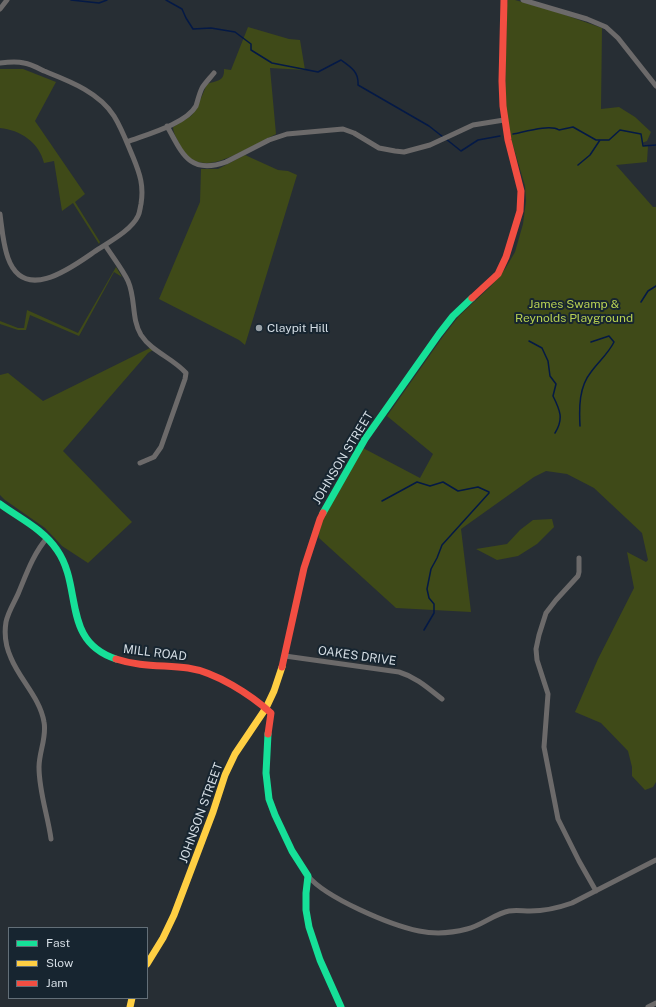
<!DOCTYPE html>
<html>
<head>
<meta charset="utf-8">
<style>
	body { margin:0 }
	#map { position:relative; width:656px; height:1007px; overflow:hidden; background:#272e34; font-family:"Public Sans",sans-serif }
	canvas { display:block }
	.legend { position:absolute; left:8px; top:927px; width:140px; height:72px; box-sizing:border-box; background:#172530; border:1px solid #636f78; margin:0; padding:5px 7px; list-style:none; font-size:12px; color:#d4dde4 }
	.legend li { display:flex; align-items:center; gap:8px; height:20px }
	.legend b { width:20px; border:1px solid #636f78 }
</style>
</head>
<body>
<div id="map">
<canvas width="656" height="1007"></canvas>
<ul class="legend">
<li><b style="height:5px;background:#16e098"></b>Fast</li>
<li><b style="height:5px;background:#ffcf43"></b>Slow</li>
<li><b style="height:5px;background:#f24e42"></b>Jam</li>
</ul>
</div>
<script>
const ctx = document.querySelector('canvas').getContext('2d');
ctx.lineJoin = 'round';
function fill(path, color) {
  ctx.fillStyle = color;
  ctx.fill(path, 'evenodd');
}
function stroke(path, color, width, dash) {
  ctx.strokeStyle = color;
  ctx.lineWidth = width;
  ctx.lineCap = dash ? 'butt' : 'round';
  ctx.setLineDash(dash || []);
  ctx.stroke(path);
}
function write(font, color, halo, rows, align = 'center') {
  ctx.font = font + ' "Public Sans",sans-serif';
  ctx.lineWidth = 4;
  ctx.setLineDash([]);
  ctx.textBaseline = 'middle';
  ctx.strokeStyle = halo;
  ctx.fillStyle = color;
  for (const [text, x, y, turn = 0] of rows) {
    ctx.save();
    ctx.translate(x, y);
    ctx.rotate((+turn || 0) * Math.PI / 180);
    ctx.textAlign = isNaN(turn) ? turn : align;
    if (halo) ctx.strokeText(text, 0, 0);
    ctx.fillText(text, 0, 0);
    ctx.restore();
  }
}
const green = new Path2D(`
	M508,0H515L554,11L602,28L601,109L619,107L635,117L651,132L647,141L642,143L644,145L648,146L647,162L616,165L653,207H656V782L653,787L645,790L632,776V767L628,751L601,723L575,712L598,659L634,588L627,552L646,562L648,560L642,533L594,488L567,474L546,471L534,477L461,529L471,612L396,608L319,538L317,530L363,448L420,478L433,454L387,416L444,335L459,316L491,286L505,269L515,252L523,224L526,201L525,186L507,125L505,99L507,5Z
	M248,27L289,39L300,40L305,70L270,68L276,134C265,140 254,145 243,151C222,161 196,174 181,147C178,140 173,134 173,127L191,116L196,110L207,84C215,81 225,82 224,69L231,70Z
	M0,69H23L56,82L35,121L85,194L75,202L100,242L99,244L73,203L62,211L54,161L44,163C39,142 20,130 0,128Z
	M245,155L278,170L288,171L297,175L245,345L239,340L159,299L200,202L201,169H218Z
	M116,267L122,277L114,272L79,336L30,315L26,330H18L0,324V321L18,328H24L27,310L78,333Z
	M150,348L153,350L148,353L63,451L132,522L88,563L62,546L45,528L5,500L0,495V375L8,373L43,401Z
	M552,519L554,527L537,544L518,556L497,560L476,549L507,544L520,530L533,520Z`);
const stream = new Path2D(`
	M71,0L99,3L107,0
	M166,0L182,9L186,18L193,29L211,28L235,32L251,44V50L272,63L318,72L341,60C351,67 359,72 358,85L429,126L443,137
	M513,134C524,132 550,124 559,130L573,127L596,140H609L620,130L641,134L643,146L656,145
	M446,139L461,151L478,140L500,136
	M578,165L590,155L600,140
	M641,302L648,291L656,286
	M529,341L542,348L548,361L550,376L556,384L553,396C560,410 564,419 555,433
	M580,426C579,407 579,387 591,372C599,361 608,354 614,342L609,336L591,342
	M382,501L417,482L430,486L443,482L458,491L478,487L489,492
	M424,630L434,613V604L429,598L427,589L431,569L437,558L442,545L489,493`);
const street = new Path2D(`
	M523,0L587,19L606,27L618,38L656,86
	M0,9L7,0
	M0,63C8,62 16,61 24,63C31,64 38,68 44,71C69,81 99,92 114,116C122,129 127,143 133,157C140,174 144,186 141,204C140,208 140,212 138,216C131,231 107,243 94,252C71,268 24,303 8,258C3,244 2,229 0,214
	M167,126C182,153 189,175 226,162L269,140L287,134L343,129L354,133L379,148L395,151L404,152L430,145L473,125L504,120
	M127,142C145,135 186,124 196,106C198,100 199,94 202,88C205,83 210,78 214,73
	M105,245C112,256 123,270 128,281C136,299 131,318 141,335C152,352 173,358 186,373L185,379L161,447L154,457L140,463
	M47,538C33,554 26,575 18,594C14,603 8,612 6,622C4,634 6,647 11,658C20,680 40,698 44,722C47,737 39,752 39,767C39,792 48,816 51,839
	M579,558V572L578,576L556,600L546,613L539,635L536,649L537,660L548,694L544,747L558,819L579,861L596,891
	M285,656L399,672C416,677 428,688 442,699
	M308,876C326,898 390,925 419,931C434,934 452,933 467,929C481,926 496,913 509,911C516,910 523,911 530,911C545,911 558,908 572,903L656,860
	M648,1007L656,1003`);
const fast = new Path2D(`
	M0,504C19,518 43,529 57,550C83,587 61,641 116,659
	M323,513L365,439L439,334L453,316L472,298
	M268,734L266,773L269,799L275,815L292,851L308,876L306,893V910L309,927L320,960L341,1007`);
const slow = new Path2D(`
	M147,964L163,938L174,915L213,812L225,775L235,754L266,708L274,691L282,667
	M130,1007L132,998`);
const jam = new Path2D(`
	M472,298L498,274L506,257L520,211L521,191L508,140L503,106L502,81L504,0
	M116,659C140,667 164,665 188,668C216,672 251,695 271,713L268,734
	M282,667L304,568L320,519L323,513`);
const markers = [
	[259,328,4,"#97a0a6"]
];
const parkNames = [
	["James Swamp &",574,304],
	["Reynolds Playground",574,318]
];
const poiNames = [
	["Claypit Hill",267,328]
];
const streetNames = [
	["JOHNSON STREET",343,458,-59],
	["MILL ROAD",155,653,7],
	["OAKES DRIVE",357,656,8],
	["JOHNSON STREET",201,813,-70]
];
fill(green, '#3f4a18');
stroke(stream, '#041946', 1.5);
stroke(street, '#6c6a6a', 5);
stroke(fast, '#16e098', 7);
stroke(slow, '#ffcf43', 7);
stroke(jam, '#f24e42', 7);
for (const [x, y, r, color] of markers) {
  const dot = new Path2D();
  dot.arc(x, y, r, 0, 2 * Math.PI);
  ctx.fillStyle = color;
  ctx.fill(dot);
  stroke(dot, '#172530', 1.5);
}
write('12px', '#b7d052', '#172530', parkNames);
write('12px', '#d4dde4', '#172530', poiNames, 'left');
write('12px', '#d4dde4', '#172530', streetNames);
</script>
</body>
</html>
